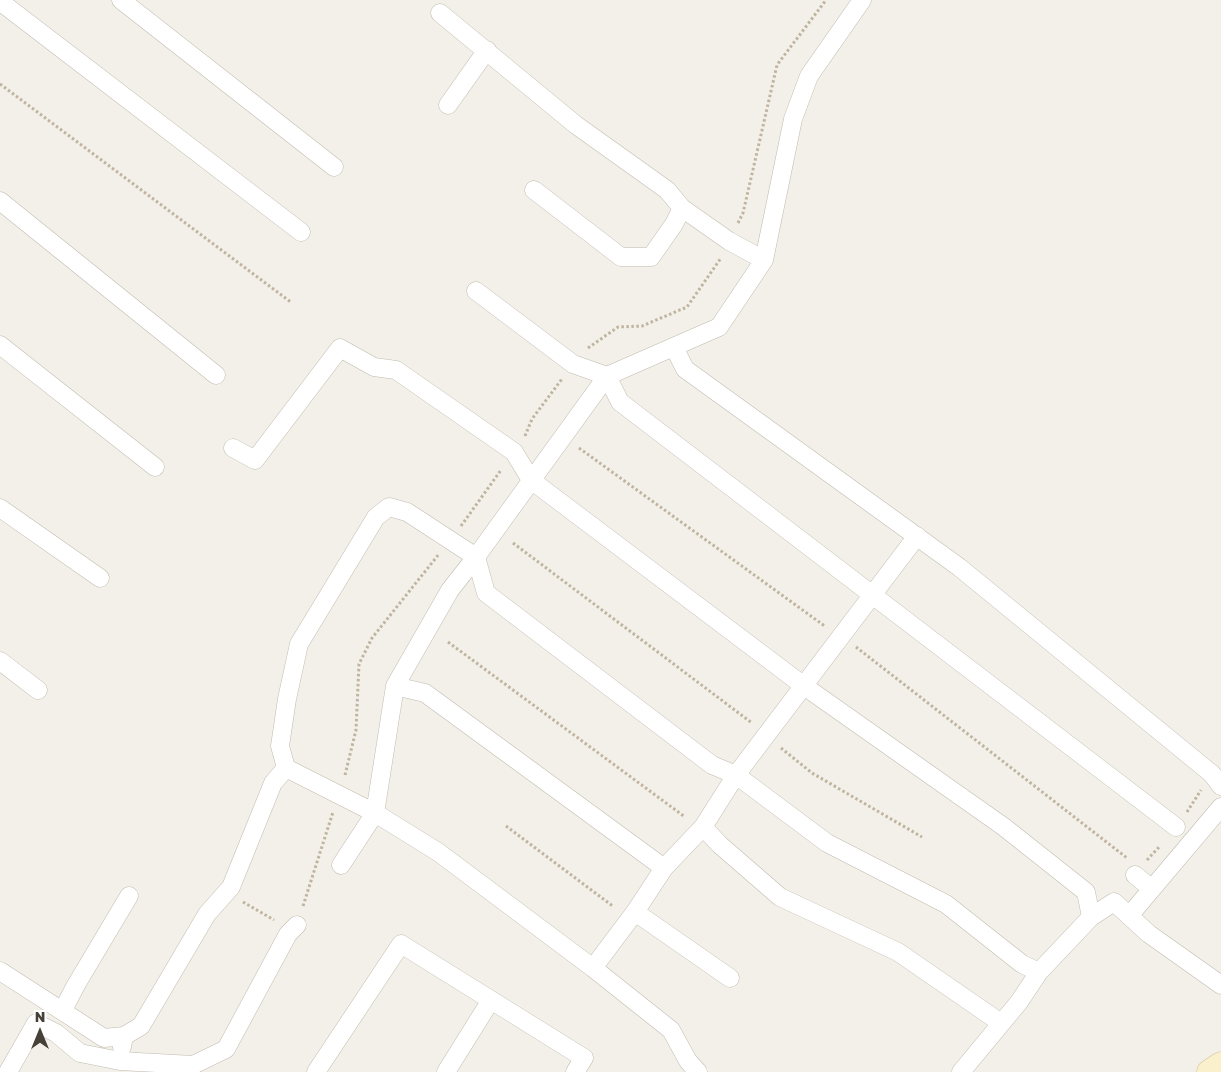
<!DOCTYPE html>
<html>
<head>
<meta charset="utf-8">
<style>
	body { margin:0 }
	#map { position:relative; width:1221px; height:1072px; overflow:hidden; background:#f3f0e9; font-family:"Golos Text",sans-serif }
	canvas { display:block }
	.north { position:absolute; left:15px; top:1007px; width:50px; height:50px; -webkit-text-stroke:4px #fff; paint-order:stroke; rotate:0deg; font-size:14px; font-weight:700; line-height:20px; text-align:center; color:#464138 }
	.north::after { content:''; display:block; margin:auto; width:18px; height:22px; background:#464138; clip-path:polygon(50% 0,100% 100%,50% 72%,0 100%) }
</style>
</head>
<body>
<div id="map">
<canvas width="1221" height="1072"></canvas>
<div class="north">N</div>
</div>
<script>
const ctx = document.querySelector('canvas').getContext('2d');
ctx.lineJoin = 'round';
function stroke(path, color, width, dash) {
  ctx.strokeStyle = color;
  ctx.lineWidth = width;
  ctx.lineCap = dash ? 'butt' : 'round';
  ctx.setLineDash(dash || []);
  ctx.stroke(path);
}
const path = new Path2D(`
	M0,84L292,303
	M738,223L743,213L777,65L826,0
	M588,348L618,327L642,326L687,307L721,258
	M525,436L532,419L562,379
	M579,448L826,627
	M461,526L501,470
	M513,543L752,723
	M448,642L685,817
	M856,647L1127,858
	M781,748L812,773L922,837
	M345,775L356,730L359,664L372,638L439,554
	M1187,812L1201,790
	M506,826L614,907
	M1147,860L1160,846
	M243,902L274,920
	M303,906L333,812`);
const minor = new Path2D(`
	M121,0L334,167
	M2,3L301,232
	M440,13L576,125L667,190L682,208L729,241L764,260
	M448,105L487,50
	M534,190L621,257H651L674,224L682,208
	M0,201L216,375
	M476,291L573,364L607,376L620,402L1176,827
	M0,345L155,467
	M674,347L685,369L959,567L1212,774L1221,786
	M233,448L255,460L340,348L374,367L396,370L514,452L531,480L804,686L1004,827L1086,892L1091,917
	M0,508L100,578
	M0,661L38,690
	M395,686L425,693L664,868L635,912L593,968
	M286,768L375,813L341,865
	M703,827L720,845L780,897L898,952L1001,1023
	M664,868L703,827L736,775L917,536
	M1135,875L1152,889
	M635,912L730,978
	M1129,916L1221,807
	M0,971L104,1038L124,1036L122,1047
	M63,1010L76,985L129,896
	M124,1036L141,1026L207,914L231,887L273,783L286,768L280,746L287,699L299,644L376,517L389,507L407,512L476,557L486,593L712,765L736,775L827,843L946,904L1022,964L1039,972
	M8,1072L36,1023L56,1033L80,1053L120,1061L193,1065L226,1049L288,934L297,925
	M316,1072L401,944L584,1058L575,1072
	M446,1072L491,1000
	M698,1072L688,1061L671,1030L593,968L438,852L375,813L395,686L450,590L476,557L607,376L719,327L764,260L793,119L809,76L862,0
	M961,1072L1019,1002L1039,972L1091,917L1114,902L1149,934L1221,985`);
const secondary = new Path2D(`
	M1209,1072L1221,1064`);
stroke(minor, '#c1bbaf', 19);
stroke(secondary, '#cfc39c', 25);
stroke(path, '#bfb49f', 3, [2.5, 2.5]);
stroke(minor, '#fff', 18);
stroke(secondary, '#fbf0cc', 24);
</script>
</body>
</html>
